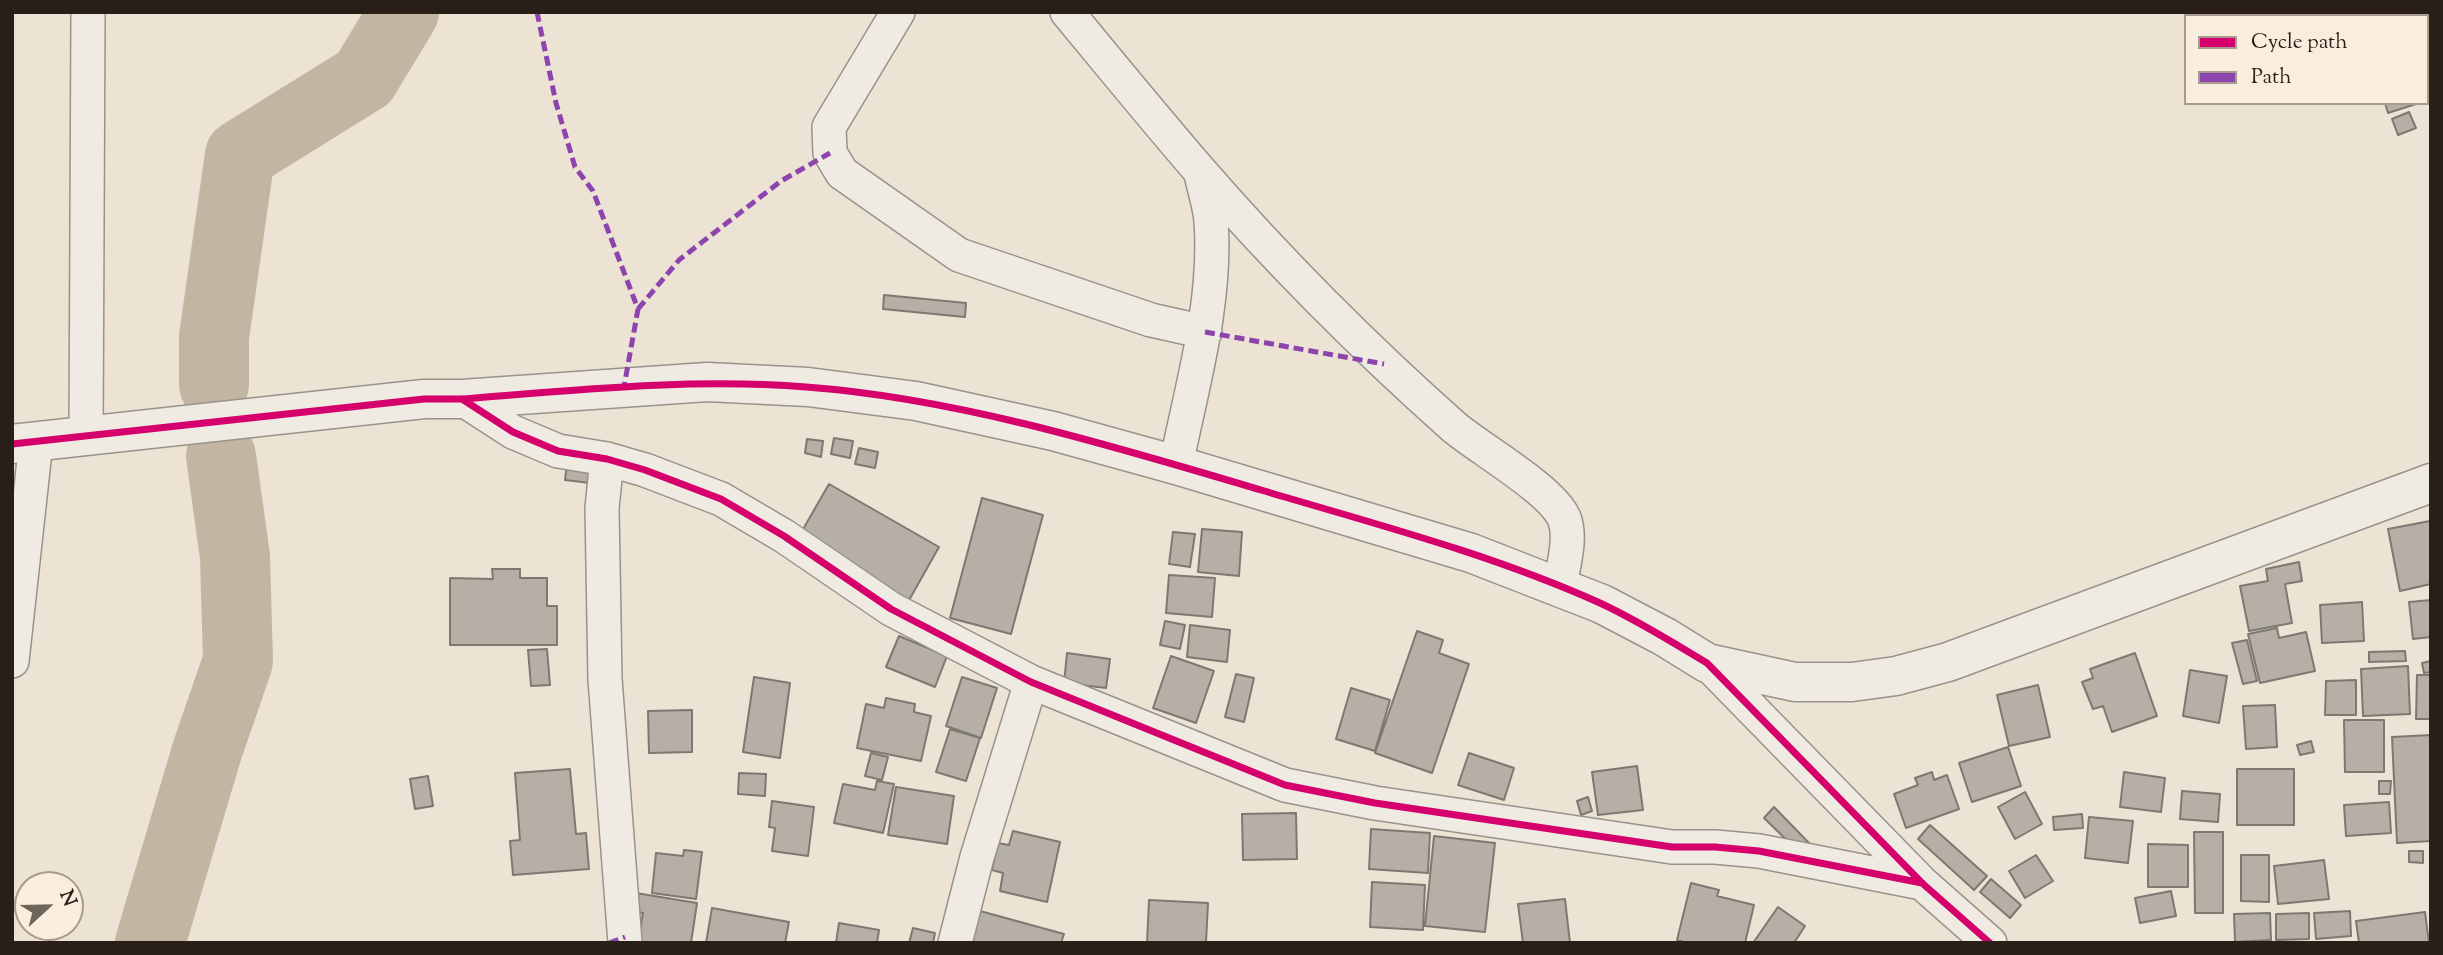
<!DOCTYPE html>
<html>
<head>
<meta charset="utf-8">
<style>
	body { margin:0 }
	#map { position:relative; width:2443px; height:955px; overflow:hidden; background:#ece3d5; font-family:"Sorts Mill Goudy",serif }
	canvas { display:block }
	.frame { position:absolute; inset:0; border:14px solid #291f18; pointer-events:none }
	.legend { position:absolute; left:2184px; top:14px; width:245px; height:91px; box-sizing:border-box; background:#f9eedd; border:2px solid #a69b8e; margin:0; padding:9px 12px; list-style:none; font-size:21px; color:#291f18 }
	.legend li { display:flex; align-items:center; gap:14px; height:35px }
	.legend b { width:35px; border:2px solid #a69b8e }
	.north { position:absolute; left:14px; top:871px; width:70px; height:70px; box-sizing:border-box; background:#f9eedd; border:2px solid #a69b8e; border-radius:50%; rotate:68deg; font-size:19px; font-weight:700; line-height:28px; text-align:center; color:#291f18 }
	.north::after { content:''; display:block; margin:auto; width:24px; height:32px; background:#6d645a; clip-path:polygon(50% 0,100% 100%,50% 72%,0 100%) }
</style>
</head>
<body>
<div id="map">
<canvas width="2443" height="955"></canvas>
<div class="frame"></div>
<ul class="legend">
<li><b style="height:9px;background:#d6006c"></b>Cycle path</li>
<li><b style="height:9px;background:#8e44ad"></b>Path</li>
</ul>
<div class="north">N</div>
</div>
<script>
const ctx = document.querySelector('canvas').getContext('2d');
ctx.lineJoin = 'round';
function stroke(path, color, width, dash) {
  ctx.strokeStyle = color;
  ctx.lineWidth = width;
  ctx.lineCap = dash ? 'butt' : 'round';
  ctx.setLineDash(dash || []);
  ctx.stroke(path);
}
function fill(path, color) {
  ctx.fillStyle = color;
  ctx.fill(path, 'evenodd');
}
const river = new Path2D(`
	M214,385V337L240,155L364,78L404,12
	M150,943L207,751L238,661L235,557L221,456`);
const building = new Path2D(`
	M2385,103H2419L2388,113Z
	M2409,112L2416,128L2398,135L2392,119Z
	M884,295L966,303L965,317L883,309Z
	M834,438L853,441L850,458L831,454Z
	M807,439L823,441L821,457L805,453Z
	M859,448L878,452L875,468L855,464Z
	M567,462L592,464L590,483L565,480Z
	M829,484L939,547L908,602L798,538Z
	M982,498L1043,515L1011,634L950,618Z
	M2430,521L2431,584L2400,591L2388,529Z
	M1202,529L1242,532L1239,576L1198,572Z
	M1173,532L1195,534L1190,567L1169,564Z
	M2299,562L2302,581L2285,584L2292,623L2249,631L2240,586L2268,581L2266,569Z
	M492,569H520V578H547V606H557V645H450V578L493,579Z
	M1169,575L1215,578L1212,617L1166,613Z
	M2431,600V637L2413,639L2409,602Z
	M2362,602L2364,641L2322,643L2320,605Z
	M1165,621L1185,625L1180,649L1160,645Z
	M1190,625L1230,630L1227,662L1187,657Z
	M2277,628L2279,638L2306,632L2315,671L2260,683L2248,634Z
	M1417,631L1443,640L1439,653L1469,664L1432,773L1375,753Z
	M899,636L947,656L935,687L886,667Z
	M2247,640L2257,681L2243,684L2232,643Z
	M547,649L550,685L531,686L528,650Z
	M2405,651L2406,661L2369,662V652Z
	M1067,653L1110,659L1106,688L1064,683Z
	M2135,653L2157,716L2112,732L2103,706L2093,709L2082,682L2093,678L2090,669Z
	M1171,656L1214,671L1196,723L1153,708Z
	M2431,661V672L2424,673L2422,663Z
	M2408,666L2410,714L2363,716L2361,669Z
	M2190,670L2227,676L2219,723L2183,716Z
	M1236,674L1254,678L1244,722L1225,717Z
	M2417,675H2431V719H2416Z
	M754,677L790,683L780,758L743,752Z
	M962,677L997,688L981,738L946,726Z
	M2356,680V715H2325L2326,681Z
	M2038,685L2050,737L2009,746L1997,695Z
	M1351,688L1390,700L1375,751L1336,739Z
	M886,698L915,704L914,712L931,716L921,761L857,748L866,704L884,708Z
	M2275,705L2277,747L2246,749L2243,706Z
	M692,710V752L649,753L648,711Z
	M2344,720H2384V772H2345Z
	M950,729L980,738L966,781L936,772Z
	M2431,735V841L2397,843L2392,737Z
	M2311,741L2314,752L2300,755L2297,745Z
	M2008,747L2021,786L1972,802L1959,763Z
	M871,753L888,757L882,780L865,776Z
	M1469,753L1514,768L1504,800L1458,785Z
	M1637,766L1643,810L1598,815L1592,772Z
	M570,769L576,834L586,833L589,869L513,875L510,841L520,840L515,773Z
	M2237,769H2294V825H2237Z
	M1932,772L1934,780L1947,775L1959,809L1906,828L1894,794L1918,785L1915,778Z
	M2124,772L2165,778L2161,812L2120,807Z
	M739,773L766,774L765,796L738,794Z
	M428,776L433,806L415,809L410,779Z
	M877,781L894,784L883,833L834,823L843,784L875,790Z
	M2379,781H2391L2390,794H2379Z
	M896,787L954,796L947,844L888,835Z
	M2182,791L2220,794L2218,822L2180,819Z
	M2025,792L2042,824L2015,839L1998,807Z
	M1588,797L1592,811L1581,815L1577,801Z
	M772,801L814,807L808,856L772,851L775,828L769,827Z
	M2389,802L2391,833L2346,836L2344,805Z
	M1774,807L1810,844L1801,854L1764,818Z
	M1296,813L1297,859L1243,860L1242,814Z
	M2082,814L2083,828L2054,830L2053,817Z
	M2089,817L2133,821L2128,863L2085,858Z
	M1930,825L1987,876L1974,890L1918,839Z
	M1371,829L1430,833L1428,873L1369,869Z
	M1013,831L1060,842L1047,902L1000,891L1003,873L992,870L998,843L1009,845Z
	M2194,832H2223V913H2195Z
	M1434,836L1495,843L1485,932L1425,926Z
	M2148,844L2188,845V887H2148Z
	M684,850L702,852L696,899L652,893L656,853L683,856Z
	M2409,851H2423V863L2409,862Z
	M2036,855L2053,881L2025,898L2009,871Z
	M2241,855H2269V902L2241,901Z
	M2324,860L2329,899L2278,904L2274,866Z
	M1991,879L2021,905L2010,918L1980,892Z
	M1372,882L1425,885L1423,930L1370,927Z
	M1691,883L1719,890L1717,896L1754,905L1745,943H1687L1677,940Z
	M2171,891L2176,916L2140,923L2135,898Z
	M636,893L697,903L691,943H638L643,913L633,911Z
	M1565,899L1570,943H1523L1518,904Z
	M1149,900L1208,903L1206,943H1147Z
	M1778,907L1805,926L1794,943H1753Z
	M712,908L789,922L785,943H706Z
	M980,911L1064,934L1061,943H971Z
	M2350,911L2351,936L2316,939L2314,913Z
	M2425,912L2429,943H2359L2356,921Z
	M2270,913L2271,940L2235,942L2234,914Z
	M2309,913V939L2276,940V914Z
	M839,923L879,930L877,943H836Z
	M913,928L935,933L933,943H909Z`);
const minor = new Path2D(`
	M898,12L829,127L830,153L842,173L959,255L1151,320L1205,332
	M1067,12C1111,65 1155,119 1200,171C1279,262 1364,347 1454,427C1480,449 1551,489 1564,518C1572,537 1563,567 1560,586
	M462,399L513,432L558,451L607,459L645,470L721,499L784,536L891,609L1031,682L1285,785L1375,803L1672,847H1715L1759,851L1922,883
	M86,435L88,12
	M607,459L602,508L605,679L625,943
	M1176,465C1192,385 1217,303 1211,221C1210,206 1204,189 1201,174
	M12,661L36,442
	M1707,663L1922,883L1990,943
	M955,943L977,857L1031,682`);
const tertiary = new Path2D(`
	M12,444L424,399H462L707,382L808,387L916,401L1053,431L1176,465L1471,553L1602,604L1665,637L1707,663L1795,682H1852L1896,676L1948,662L2431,483`);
const quiet = new Path2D(`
	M537,12L556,103L575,167L593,191L638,309L624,387
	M638,309L679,260L781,181L830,153
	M1205,332L1384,364
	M609,943L625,937`);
const cycleway = new Path2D(`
	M462,399L513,432L558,451L607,459L645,470L721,499L784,536L891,609L1031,682L1285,785L1375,803L1672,847H1715L1759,851L1922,883
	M12,444L424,399H462C577,390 691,378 806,387C957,398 1116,447 1261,490C1375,524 1491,554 1600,603C1637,620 1672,642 1707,663L1922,883L1990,943`);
stroke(river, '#c2b6a3', 70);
fill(building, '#b6afa6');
stroke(building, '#7d7870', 2);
stroke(minor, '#99928a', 36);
stroke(tertiary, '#99928a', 41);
stroke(minor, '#efebe3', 33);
stroke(tertiary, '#efebe3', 38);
stroke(quiet, '#8e44ad', 5, [10, 5]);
stroke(cycleway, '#d6006c', 7);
</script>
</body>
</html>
